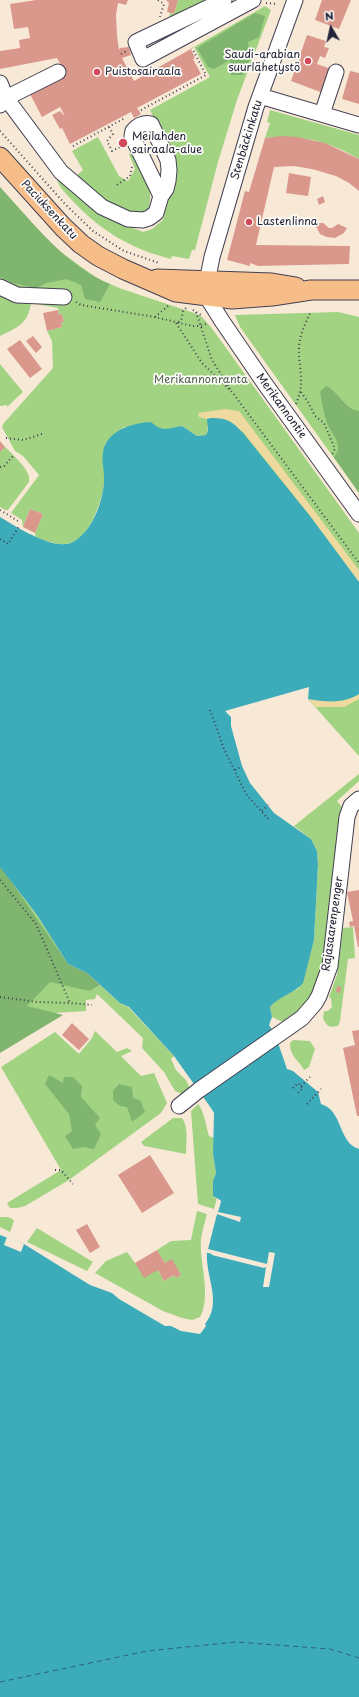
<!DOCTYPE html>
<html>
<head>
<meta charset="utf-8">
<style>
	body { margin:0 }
	#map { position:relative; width:359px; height:1697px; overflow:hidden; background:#f8e9d7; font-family:"Playpen Sans",sans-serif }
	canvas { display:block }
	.north { position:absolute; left:311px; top:8px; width:40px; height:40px; -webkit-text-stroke:3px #fdfcf7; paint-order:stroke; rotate:351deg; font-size:11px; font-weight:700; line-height:16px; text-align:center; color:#22223b }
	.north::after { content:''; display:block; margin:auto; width:14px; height:18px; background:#22223b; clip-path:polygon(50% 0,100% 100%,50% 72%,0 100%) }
</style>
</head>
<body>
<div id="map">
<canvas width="359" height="1697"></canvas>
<div class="north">N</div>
</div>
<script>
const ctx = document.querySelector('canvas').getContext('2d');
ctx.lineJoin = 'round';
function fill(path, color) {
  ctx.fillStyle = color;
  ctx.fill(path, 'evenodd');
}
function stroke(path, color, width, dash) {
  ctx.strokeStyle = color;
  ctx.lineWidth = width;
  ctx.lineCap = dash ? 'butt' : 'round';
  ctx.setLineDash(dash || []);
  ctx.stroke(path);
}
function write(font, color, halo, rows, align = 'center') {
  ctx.font = font + ' "Playpen Sans",sans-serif';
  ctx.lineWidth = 3.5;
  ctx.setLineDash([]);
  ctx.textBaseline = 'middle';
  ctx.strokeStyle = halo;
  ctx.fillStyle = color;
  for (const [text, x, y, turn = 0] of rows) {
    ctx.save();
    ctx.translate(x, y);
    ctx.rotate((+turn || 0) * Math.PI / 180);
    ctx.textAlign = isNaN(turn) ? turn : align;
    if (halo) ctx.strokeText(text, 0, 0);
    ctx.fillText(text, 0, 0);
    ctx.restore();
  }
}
const green = new Path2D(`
	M178,0H217L169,20L170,13L174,14Z
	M265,6L271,10L237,100L218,162L195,250H192L189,259L172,256L171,259C131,249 99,230 71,199C64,192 56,184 56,173L85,203L100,214L143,232L152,229L163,220L170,195L171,154L150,110L210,77L194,47Z
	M270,110L359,135V159C330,141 298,134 265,138L270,123L267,122Z
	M98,137L119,176L128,181L135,169L129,154L135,151C144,172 156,190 147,212L135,216L117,210L75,177L83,170L72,151Z
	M0,187L54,247L98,279L122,289L200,315L211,327L359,533V582L342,559L207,426L208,431L206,435L197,436L182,426L165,430L124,427C119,432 109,437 106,443C100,456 106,469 104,482C103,500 88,543 66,544C57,545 45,540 36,538L35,533L43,514L30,509L23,527L22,520L11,513L39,475L23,456L15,451L2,427L3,424L53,368L52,341L47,331L62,327L61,322L64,321L62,314L59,315L58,308L31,303C28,324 18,327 0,336Z
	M338,312L359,317V493L240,327L235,315Z
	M0,364L23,392L7,407V405L0,406Z
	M5,447C13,455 32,471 29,482L8,510H5L0,507V452Z
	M359,694V756L308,699C325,702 345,703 359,694Z
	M359,774V781L337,801L345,810L324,966L311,999L287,1024L272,1017L270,1007L275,1001L299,988L314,940L318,866L317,851L311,839L294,826Z
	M0,867L37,915L68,964L90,991L100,985L120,1003L128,1007L174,1056L171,1059L176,1070L186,1080L191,1090L182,1094L175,1091L164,1072L142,1048L143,1038L97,994L95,999L86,1000V1011L22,1015Z
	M353,927L355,958L348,959L340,1021L338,1026L331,1027L327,1025L323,1019L324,1011H328L332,1007L331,998L329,997L337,975L343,928Z
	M95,1031L117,1052L127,1048L132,1051L121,1056L141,1076L154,1073L167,1103L161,1113L69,1180L25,1206L17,1208H10L7,1203L61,1170L1,1067L55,1032L79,1054L92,1038Z
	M293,1040L310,1041L315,1049L309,1067L304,1070C298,1059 290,1057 290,1043Z
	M198,1104C204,1110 206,1127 209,1136L214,1138L213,1154L216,1173L213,1181L214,1198H217L214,1209L198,1204L191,1111Z
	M173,1118H182C189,1127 186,1143 186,1154L144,1146L141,1142Z
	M197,1211L207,1214C205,1222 202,1231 201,1239C199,1262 212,1296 200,1317L192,1320L182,1318L163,1311L95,1273L106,1261L127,1252L135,1263L158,1270L164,1281L174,1275L176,1278L181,1275L172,1260L165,1263L157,1250L171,1241L191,1240Z
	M0,1217C5,1217 11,1216 14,1221L10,1232L0,1227Z
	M37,1228L93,1262L87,1271L27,1242Z`);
const forest = new Path2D(`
	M255,13L265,16L259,37L248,42L250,59L243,75H231L230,60L214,69L208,67L197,48Z
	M0,187C32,222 65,265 110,284L100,302L85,299L81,285L67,279L47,283L36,288L13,283L0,277Z
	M326,386C338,391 345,410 359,411V493L334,457C346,445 329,432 326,420C323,411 322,401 320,392Z
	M0,865L68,964L87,973L100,985L90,991L50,982L27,1006L63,1015L0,1053Z
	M49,1075L63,1083L64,1077H73L82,1086L81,1097L100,1118L95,1125L101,1134L94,1149L83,1147L73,1149L65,1136L72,1131L69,1114L45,1084Z
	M119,1084L132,1087L133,1098L140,1100L145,1112L132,1122L127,1107L120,1106L113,1100V1091Z`);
const sand = new Path2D(`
	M225,409L239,411L359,570V582L310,516L243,432L211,418L207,419L199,417L198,413Z
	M359,694V699L344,707H316L308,699C325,702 345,703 359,694Z`);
const water = new Path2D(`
	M211,418C227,418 232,421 243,433L310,516L359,582V694C343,704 327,702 308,699L309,687L225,711L231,717V726L242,766L250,783L274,813L311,839L317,851L318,865L314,940L303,983C294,994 279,996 270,1007L272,1017L269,1025L275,1034L287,1069L293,1071L318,1092L321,1104C343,1110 338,1143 359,1149V1697H0V1235L24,1244L90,1285L112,1293L119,1299L165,1326H171L181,1331L200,1334L206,1326L205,1324C223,1302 205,1277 207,1252C209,1237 216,1217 221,1201L213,1196V1181L216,1173L213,1154L214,1113L211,1108L174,1056L129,1007L120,1003L87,973L68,964L37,915L0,867V517C15,526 55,552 73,542C79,539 84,533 88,528C97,516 103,497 104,482C105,469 99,455 106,443C115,428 135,423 151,422C163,433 168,428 182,426L197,436L206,435L208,431L207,419Z`);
const pier = new Path2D(`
	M217,1198L221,1201L218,1212L241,1217L240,1222L217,1214L208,1249L267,1264L269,1252L275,1253L269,1287H263L266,1267L264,1268L212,1255V1254L205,1252L218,1201L216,1200Z
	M7,1237L24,1244L21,1252L4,1245Z`);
const ferry = new Path2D(`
	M0,1682L147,1651L236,1642L330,1649L359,1658`);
const building = new Path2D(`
	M36,0H128L126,5L118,3L116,15L117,36L119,50L120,48L129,47L131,55L122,58L134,81L191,49L195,58L193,59L201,74L137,108L141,114L134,118L131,112L70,144L62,128L60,129L52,115L60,111L65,116L60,107L42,117L30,94L66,75L57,58L0,69V51L20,48L19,40L30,38L28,27L14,29L10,4Z
	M166,0H178L174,14L167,12L169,3Z
	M322,0H351L339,29L315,20Z
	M307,35L326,41L324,47L329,48L325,58L320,56L317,64L331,69L323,93L291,81Z
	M350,71L359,73V104L342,99Z
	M281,136L297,137L325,143L359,159V191L349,183L336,176L312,169L294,166L274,167L256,245L350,246L349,264L258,266L250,263V266L227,260L245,191L249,192L265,138Z
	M289,173L311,177L308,196L286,193Z
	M323,196L325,202L319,205L317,199Z
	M314,223H323L329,228H332L338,224L347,228L344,233L335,238L327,237L320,234Z
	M58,310L59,315L62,314L64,322H61L62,327L47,331L43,313Z
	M33,336L42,347L36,353L26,341Z
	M20,340L42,369L30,378L7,349Z
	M0,441L5,447L0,452Z
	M30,509L43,514L35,533L23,527Z
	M359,890V947H358L354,926L350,927L349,922L353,921L347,892Z
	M337,986L341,987L340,993L336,992Z
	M72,1023L89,1039L79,1050L62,1035Z
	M359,1030V1116H357L343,1048L355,1045L352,1031Z
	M150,1155L174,1193L142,1213L118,1175Z
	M87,1224L100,1247L90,1253L76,1230Z
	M157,1250L165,1263L172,1259L181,1275L176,1278L174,1275L164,1281L158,1270L144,1278L135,1263Z`);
const path = new Path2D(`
	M158,0L164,4L160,17
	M266,3L278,4
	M121,54L125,52L126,54
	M141,110L206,75L192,48
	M109,127L113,134L107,141L112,151L122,146
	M0,131L65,204L93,231L124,251L159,263
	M73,146L125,118
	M117,185L130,176L132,167
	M76,302L81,305L155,317L192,326H200L208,323
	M186,308L183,311L181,321L176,323L202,363L232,392L359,563
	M193,310L201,315
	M196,312L212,360L230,389
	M155,317L168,306
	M301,392L308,402L315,416L324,423L335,449L332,455
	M296,404C306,380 298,369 299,346C300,334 306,322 311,311
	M6,438L23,440L42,434
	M0,467L4,466L14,455
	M0,510L18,521
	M0,539L8,544L20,525
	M210,710L224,749L246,794L270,821
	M235,770L242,766
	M262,811L268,805
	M0,880L36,924L70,1003
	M0,997L37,1002L70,1003L92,1005
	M301,1086L310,1077
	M293,1088L298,1083L303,1088L298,1093
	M307,1104L321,1089
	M55,1170H61L73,1184`);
const minor = new Path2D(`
	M224,0L136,42L143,59L253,0
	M295,0L256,107L212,257L207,282V297L222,321L265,384L359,514
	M0,83L6,98L61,172L102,207L128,219L143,220L149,218L156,213L161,196L166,189L168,181L169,170L168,160L151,124C143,122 138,125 133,131L132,136L161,196
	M260,96L359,125
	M0,105L6,98L58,72
	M322,114L336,72
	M0,287L17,295L64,297
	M179,1106L199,1090L292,1025L302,1018L315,1003L319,996L330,966L347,817L351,806L359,799`);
const major = new Path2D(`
	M0,157L63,227L81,244L98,256L123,269L176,292L232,299L272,296L311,290H359
	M157,279L272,283L296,287`);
const markers = [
	[308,61,4,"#d1495b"],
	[97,72,4,"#d1495b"],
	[123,143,5,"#d1495b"],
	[249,222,4,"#d1495b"]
];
const poiNames = [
	["Saudi-arabian",300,55,"right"],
	["suurlähetystö",300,68,"right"],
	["Puistosairaala",105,72],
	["Meilahden",132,137],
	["sairaala-alue",132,150],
	["Lastenlinna",257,222]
];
const streetNames = [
	["Stenbäckinkatu",247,140,-73],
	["Paciuksenkatu",49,210,47],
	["Merikannontie",281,406,54],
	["Rajasaarenpenger",333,924,-82]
];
const parkNames = [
	["Merikannonranta",201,380]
];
fill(green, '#a1d382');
fill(forest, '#80b570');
fill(sand, '#eeda9e');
fill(water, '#3dacba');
fill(pier, '#f8e9d7');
stroke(ferry, '#2e6074', 1, [5, 4]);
fill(building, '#d9988b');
stroke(minor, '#424052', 17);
stroke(major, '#424052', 21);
stroke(path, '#424052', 2, [1, 3]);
stroke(minor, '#fff', 15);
stroke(major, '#f7bd88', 19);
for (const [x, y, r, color] of markers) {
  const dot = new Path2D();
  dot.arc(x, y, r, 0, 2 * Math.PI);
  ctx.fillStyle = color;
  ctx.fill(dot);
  stroke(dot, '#fdfcf7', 1.5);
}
write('11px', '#22223b', '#fdfcf7', poiNames, 'left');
write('11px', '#22223b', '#fdfcf7', streetNames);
write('11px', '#4e6054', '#fdfcf7', parkNames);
</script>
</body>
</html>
